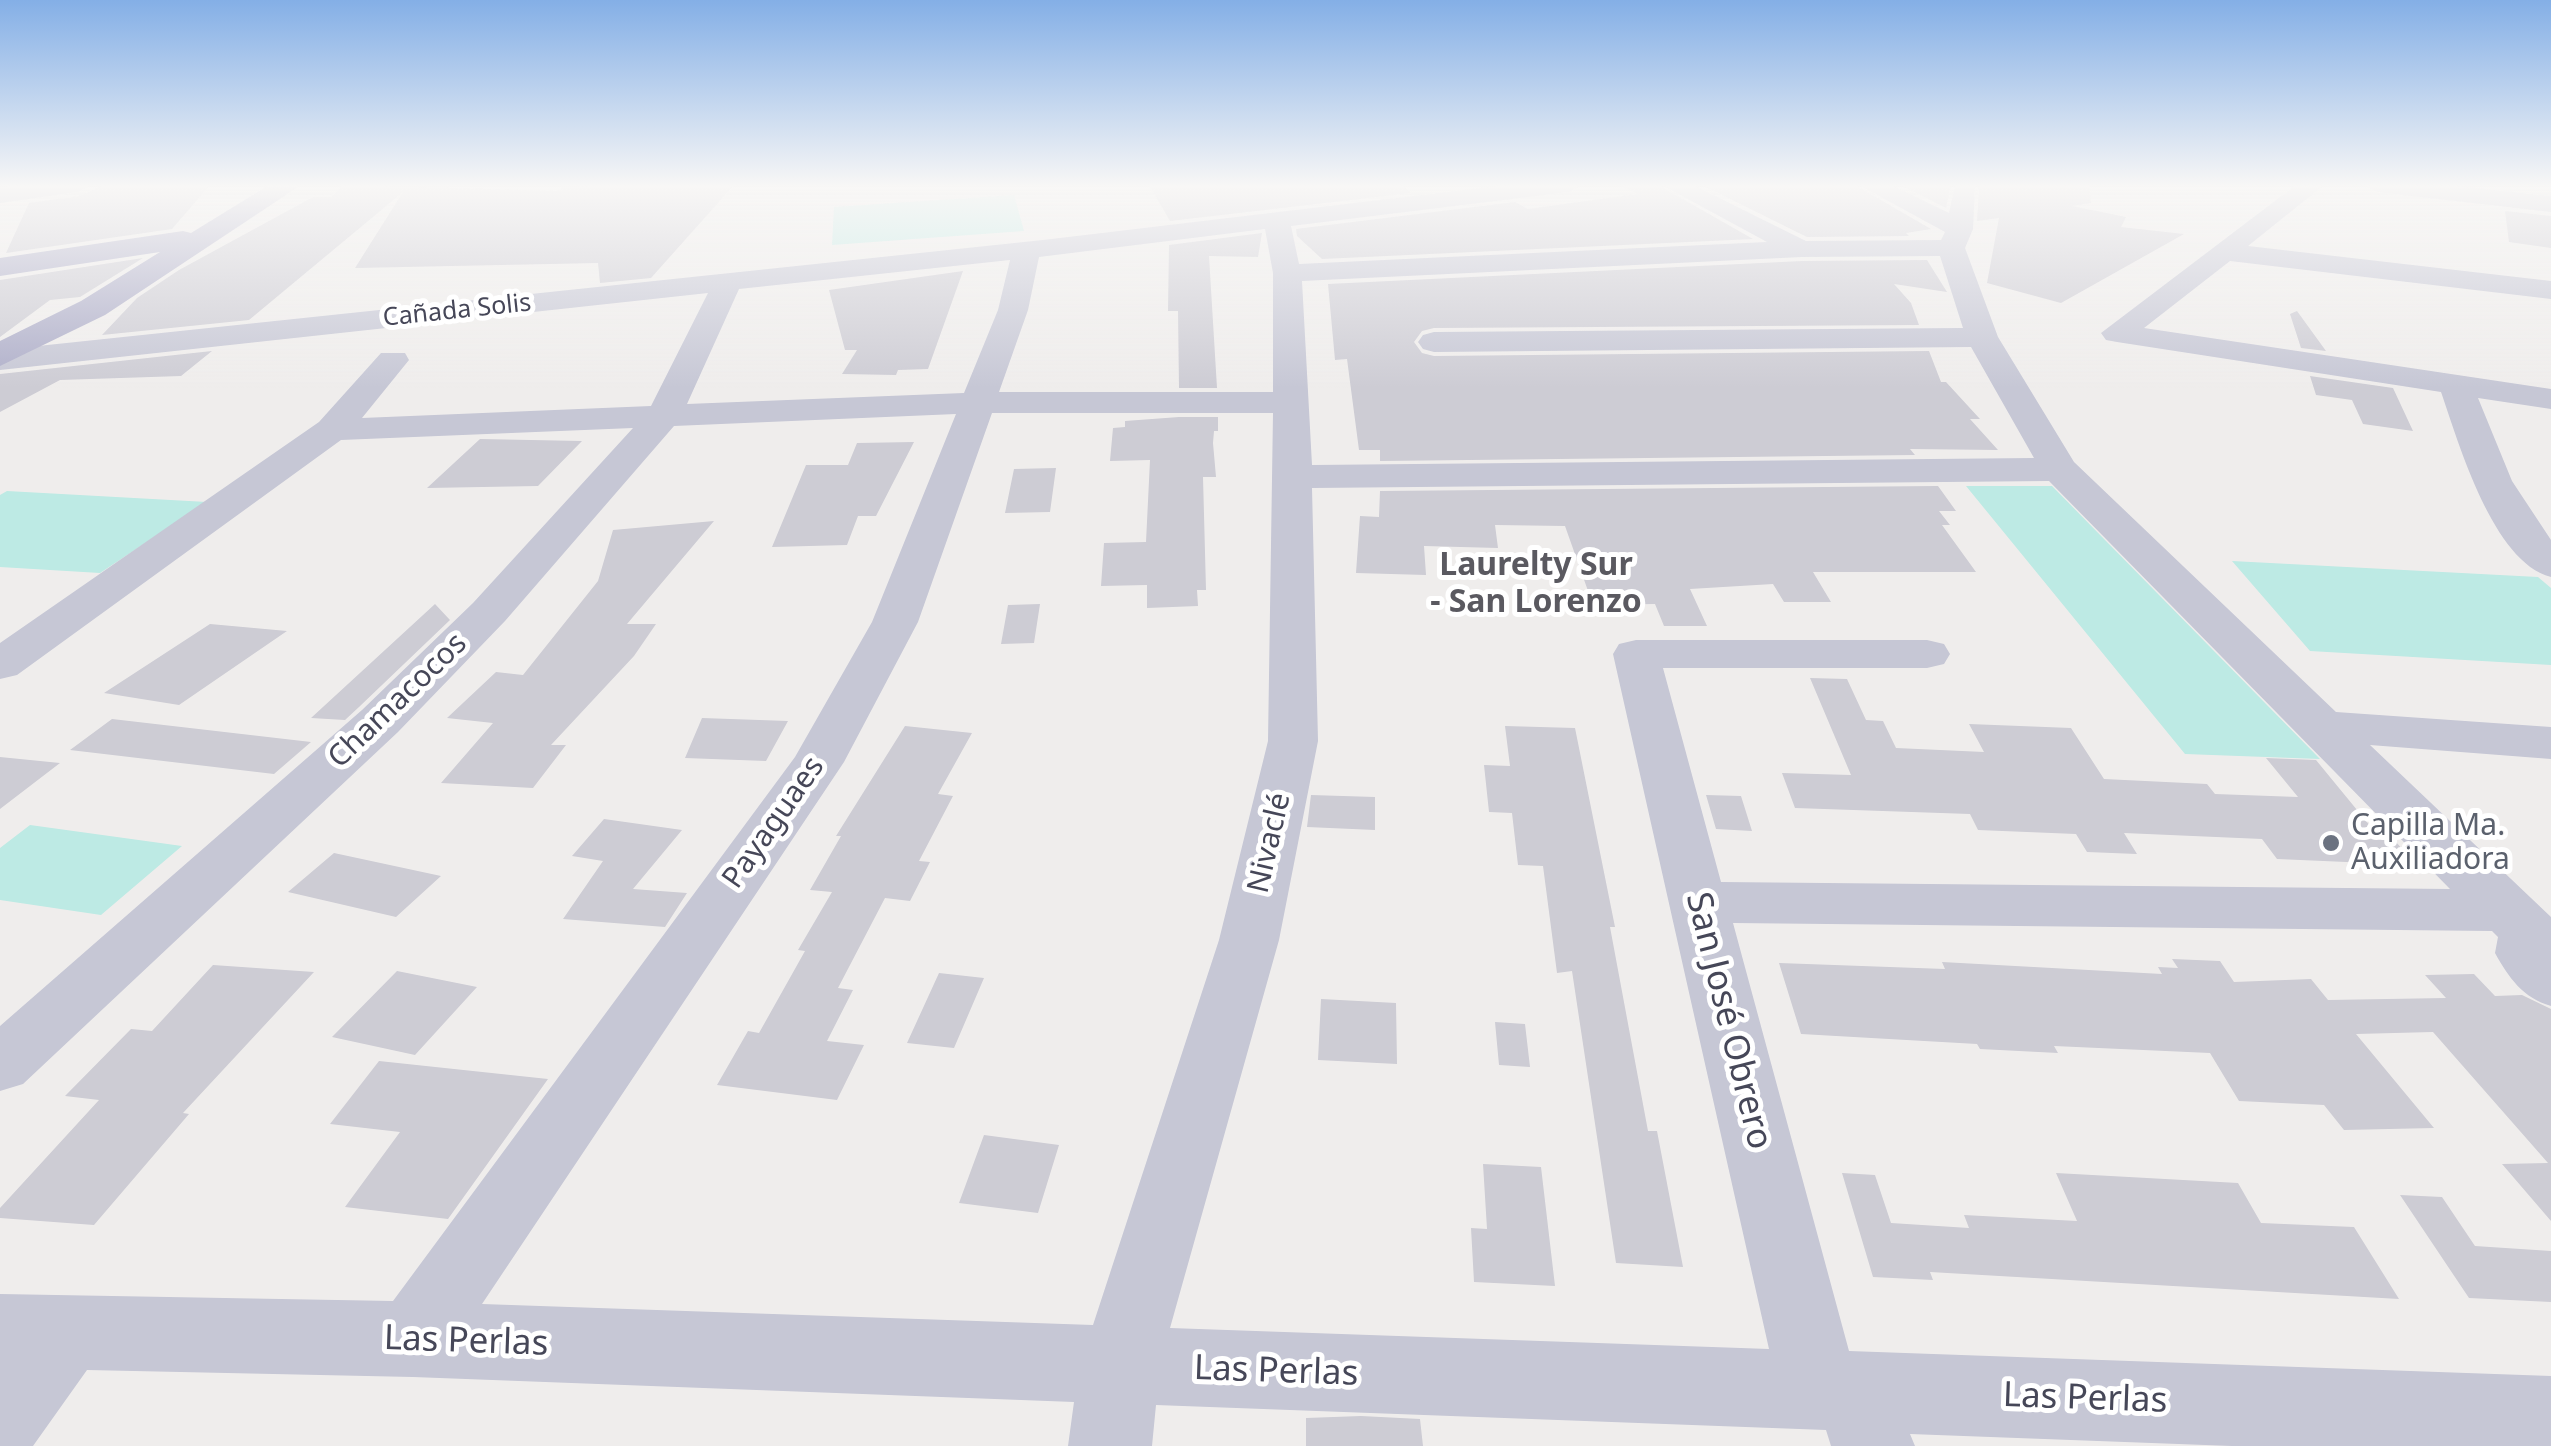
<!DOCTYPE html>
<html>
<head>
<meta charset="utf-8">
<style>
	body { margin:0 }
	canvas { display:block; background:#efedec }
</style>
</head>
<body>
<canvas width="2551" height="1446"></canvas>
<script>
const ctx = document.querySelector('canvas').getContext('2d');
ctx.lineJoin = 'round';
function fill(path, color) {
  ctx.fillStyle = color;
  ctx.fill(path, 'evenodd');
}
function stroke(path, color, width, dash) {
  ctx.strokeStyle = color;
  ctx.lineWidth = width;
  ctx.lineCap = dash ? 'butt' : 'round';
  ctx.setLineDash(dash || []);
  ctx.stroke(path);
}
function write(font, color, halo, rows, align = 'center') {
  ctx.font = font + ' "Noto Sans",sans-serif';
  ctx.lineWidth = 10;
  ctx.setLineDash([]);
  ctx.textBaseline = 'middle';
  ctx.strokeStyle = halo;
  ctx.fillStyle = color;
  for (const [text, x, y, turn = 0] of rows) {
    ctx.save();
    ctx.translate(x, y);
    ctx.rotate((+turn || 0) * Math.PI / 180);
    ctx.textAlign = isNaN(turn) ? turn : align;
    if (halo) ctx.strokeText(text, 0, 0);
    ctx.fillText(text, 0, 0);
    ctx.restore();
  }
}
const green = new Path2D(`
	M1014,195L1024,231L832,245L834,207Z
	M1966,486H2052L2320,759L2185,754Z
	M7,491L207,502L100,573L0,567V495Z
	M2232,561L2538,577L2551,588V665L2310,651Z
	M30,825L182,846L101,915L0,900V848Z`);
const building = new Path2D(`
	M104,185H210L172,229L6,253L29,203L79,196Z
	M343,185L559,191L563,187L620,185H734L651,278L600,283L598,263L355,268L403,192L249,320L102,335L137,298L179,270L313,197H331Z
	M1149,185H1402L1411,193L1170,221Z
	M1619,185H1658L1753,239L1322,259L1297,236L1296,229L1515,202L1528,209L1637,194Z
	M1702,185H1855L1931,229L1906,233L1909,236L1807,237Z
	M1900,185H1951L1946,208Z
	M1979,185H2089L2091,203L2072,206L2126,217L2121,227L2184,234L2061,303L1987,283L1999,218L1977,221Z
	M2505,211L2551,216V248L2509,242Z
	M1262,233L1258,257L1209,256L1217,388H1179L1178,311H1168L1169,245Z
	M143,258L80,297L50,300L0,337V280Z
	M1927,260L1947,292L1894,284L1911,303L1919,325L1434,328L1422,331L1414,342L1422,353L1434,356L1929,351L1941,382H1946L1980,419H1970L1998,450L1910,449L1915,455L1380,461V450H1359L1347,359L1335,360L1328,284L1802,261Z
	M963,271L928,369L898,370L896,375L842,374L857,350H845L829,290Z
	M2297,311L2326,351L2301,348L2290,314Z
	M212,351L181,376L60,380L0,412V374Z
	M2310,376L2393,388L2413,431L2363,424L2352,400L2316,395Z
	M1179,417H1218V431H1214L1213,443L1216,477H1203L1206,590H1197L1198,606L1147,608V585L1101,586L1104,543L1146,542L1150,460L1110,461L1113,428L1125,427V421Z
	M480,439L582,441L538,486L427,488Z
	M914,442L876,516H858L847,545L772,547L806,465H848L857,443Z
	M1056,468L1050,512L1005,513L1014,469Z
	M1938,486L1956,511H1939L1950,525H1942L1976,572H1813L1831,602H1784L1773,584L1690,589L1707,626H1664L1655,604L1593,605L1565,526L1495,525L1498,548L1424,546L1426,575L1356,573L1360,516L1379,517L1380,491Z
	M714,521L627,624H656L634,656L551,745H566L533,788L441,783L493,723L447,718L496,672L523,675L598,581L613,530Z
	M435,604L450,620L359,707L345,720L311,718Z
	M1040,604L1034,643L1001,644L1008,605Z
	M210,624L287,631L179,705L104,693Z
	M1810,678L1847,679L1866,720L1883,721L1896,748L1984,752L1969,724L2071,728L2104,779L2207,784L2215,794L2298,797L2266,758L2316,760L2371,827H2383L2416,865L2277,859L2262,839L2124,833L2137,854L2087,852L2076,834L1978,830L1970,814L1795,808L1782,773L1851,775Z
	M702,718L788,721L766,761L685,758Z
	M112,719L311,742L274,774L70,750Z
	M905,726L972,733L938,794L953,796L919,861L930,862L910,901L885,898L838,988L853,990L827,1041L864,1045L837,1100L717,1085L748,1031L759,1033L805,951L798,950L832,892L810,890L841,836H836Z
	M1505,726L1575,728L1615,927H1610L1648,1131H1657L1683,1267L1616,1263L1572,971L1557,973L1543,866L1518,865L1512,813L1489,812L1484,765L1510,766Z
	M0,757L60,763L0,809Z
	M1311,795L1375,797V830L1307,827Z
	M1706,795L1741,796L1752,831L1716,829Z
	M604,819L682,830L633,889L687,893L665,927L563,919L603,861L572,856Z
	M334,853L441,876L396,917L288,892Z
	M2172,959L2220,961L2234,982L2311,979L2328,1000L2446,998L2425,975L2474,974L2495,996L2522,995L2551,1009V1221L2502,1164L2548,1163L2433,1032L2356,1034L2434,1128L2344,1130L2324,1105L2239,1101L2210,1053L2054,1046L2058,1053L1980,1049L1977,1044L1801,1034L1779,963L1945,969L1942,962L2162,974L2158,967L2178,968Z
	M213,965L314,972L183,1113L189,1114L94,1225L0,1218V1208L99,1100L65,1096L131,1029L152,1031Z
	M397,971L477,987L415,1055L332,1037Z
	M939,973L984,978L954,1048L907,1043Z
	M1321,999L1396,1003L1397,1064L1318,1060Z
	M1495,1022L1525,1024L1530,1067L1499,1065Z
	M379,1061L548,1079L448,1219L345,1207L400,1132L330,1124Z
	M984,1135L1059,1145L1038,1213L959,1203Z
	M1483,1164L1541,1167L1555,1286L1474,1282L1471,1228L1487,1229Z
	M1842,1173L1875,1175L1891,1223L1969,1228L1964,1215L2077,1221L2056,1173L2238,1183L2261,1223L2354,1227L2399,1299L1930,1272L1933,1280L1873,1277Z
	M2400,1195L2442,1197L2475,1246L2551,1251V1302L2469,1298Z
	M1361,1416L1420,1419L1423,1446H1306V1418Z`);
const minor = new Path2D(`
	M19,185H90L78,192L0,203V187Z
	M1506,185H1581L1569,192L1291,226L1299,264L1767,242L1662,185H1693L1806,241L1941,240L1945,232L1859,185H1891L1949,213L1955,185H1975L1973,229L1965,248L1998,337L2074,462L2336,712L2551,727V759L2370,745L2551,917V1006C2523,998 2509,978 2495,953L2498,937L2492,931L1733,923L1849,1351L2551,1376V1446H2232L1910,1434L1915,1446H1831L1826,1430L1156,1405L1152,1446H1068L1074,1402L413,1377L87,1370L33,1446H0V1294L393,1301L795,757L872,622L956,414L674,426L505,621L398,732L23,1084L0,1091V1026L362,710L473,603L633,428L341,440L17,675L0,679V643L319,422L381,353H405L409,360L362,418L651,406L708,293L0,370V350L1043,240ZM1265,229L1273,273V392H999L1028,310L1039,257ZM1940,256L1963,328L1434,332L1423,335L1418,342L1423,349L1434,352L1971,347L2034,458L1312,465L1302,281L1802,257ZM1010,260L998,310L964,393L687,404L739,289ZM992,413H1273L1268,741L1219,940L1093,1325L482,1304L844,762L918,622ZM2049,481L2450,889L1721,882L1663,668H1927L1944,664L1950,654L1944,644L1927,640H1636L1619,644L1613,654L1769,1349L1170,1328L1279,940L1318,741L1312,488Z
	M2296,185H2324L2248,246L2551,281V299L2230,261L2144,328L2551,389V409L2478,398L2512,481L2551,540V577C2493,562 2459,444 2441,392L2117,342L2106,340L2101,333Z
	M2365,185H2447L2551,196V212L2377,192Z`);
const major = new Path2D(`
	M269,185H301L105,315L0,366V341L81,301L160,252L0,276V258L183,231L191,233Z`);
const markers = [
	[2331,843,10,"#6b7280"]
];
const farStreetnames = [
	["Cañada Solis",457,311,-6]
];
const streetNames = [
	["Chamacocos",398,701,-44],
	["Payaguaes",774,823,-55],
	["Nivaclé",1270,843,-77]
];
const worshipNames = [
	["Capilla Ma.",2351,826],
	["Auxiliadora",2351,860]
];
const neighbourhoodNames = [
	["Laurelty Sur",1536,566],
	["- San Lorenzo",1536,603]
];
const nearStreetnames = [
	["San José Obrero",1728,1021,76],
	["Las Perlas",466,1342,2],
	["Las Perlas",1276,1372,2],
	["Las Perlas",2085,1399,2]
];
fill(green, '#bdeae4');
fill(building, '#cdccd4');
fill(minor, '#c6c7d5');
fill(major, '#aeaec9');
const sky = ctx.createLinearGradient(0, 0, 0, 388);
sky.addColorStop(0, '#84afe6');
sky.addColorStop(0.48, '#f8f7f6');
sky.addColorStop(1, '#f8f7f600');
ctx.fillStyle = sky;
ctx.fillRect(0, 0, 2551, 388);
for (const [x, y, r, color] of markers) {
  const dot = new Path2D();
  dot.arc(x, y, r, 0, 2 * Math.PI);
  ctx.fillStyle = color;
  ctx.fill(dot);
  stroke(dot, '#fff', 4);
}
write('25px', '#464758', '#fff', farStreetnames);
write('30px', '#464758', '#fff', streetNames);
write('30px', '#5b616d', '#fff', worshipNames, 'left');
write('bold 32px', '#5a5960', '#fff', neighbourhoodNames);
write('35px', '#464758', '#fff', nearStreetnames);
</script>
</body>
</html>
